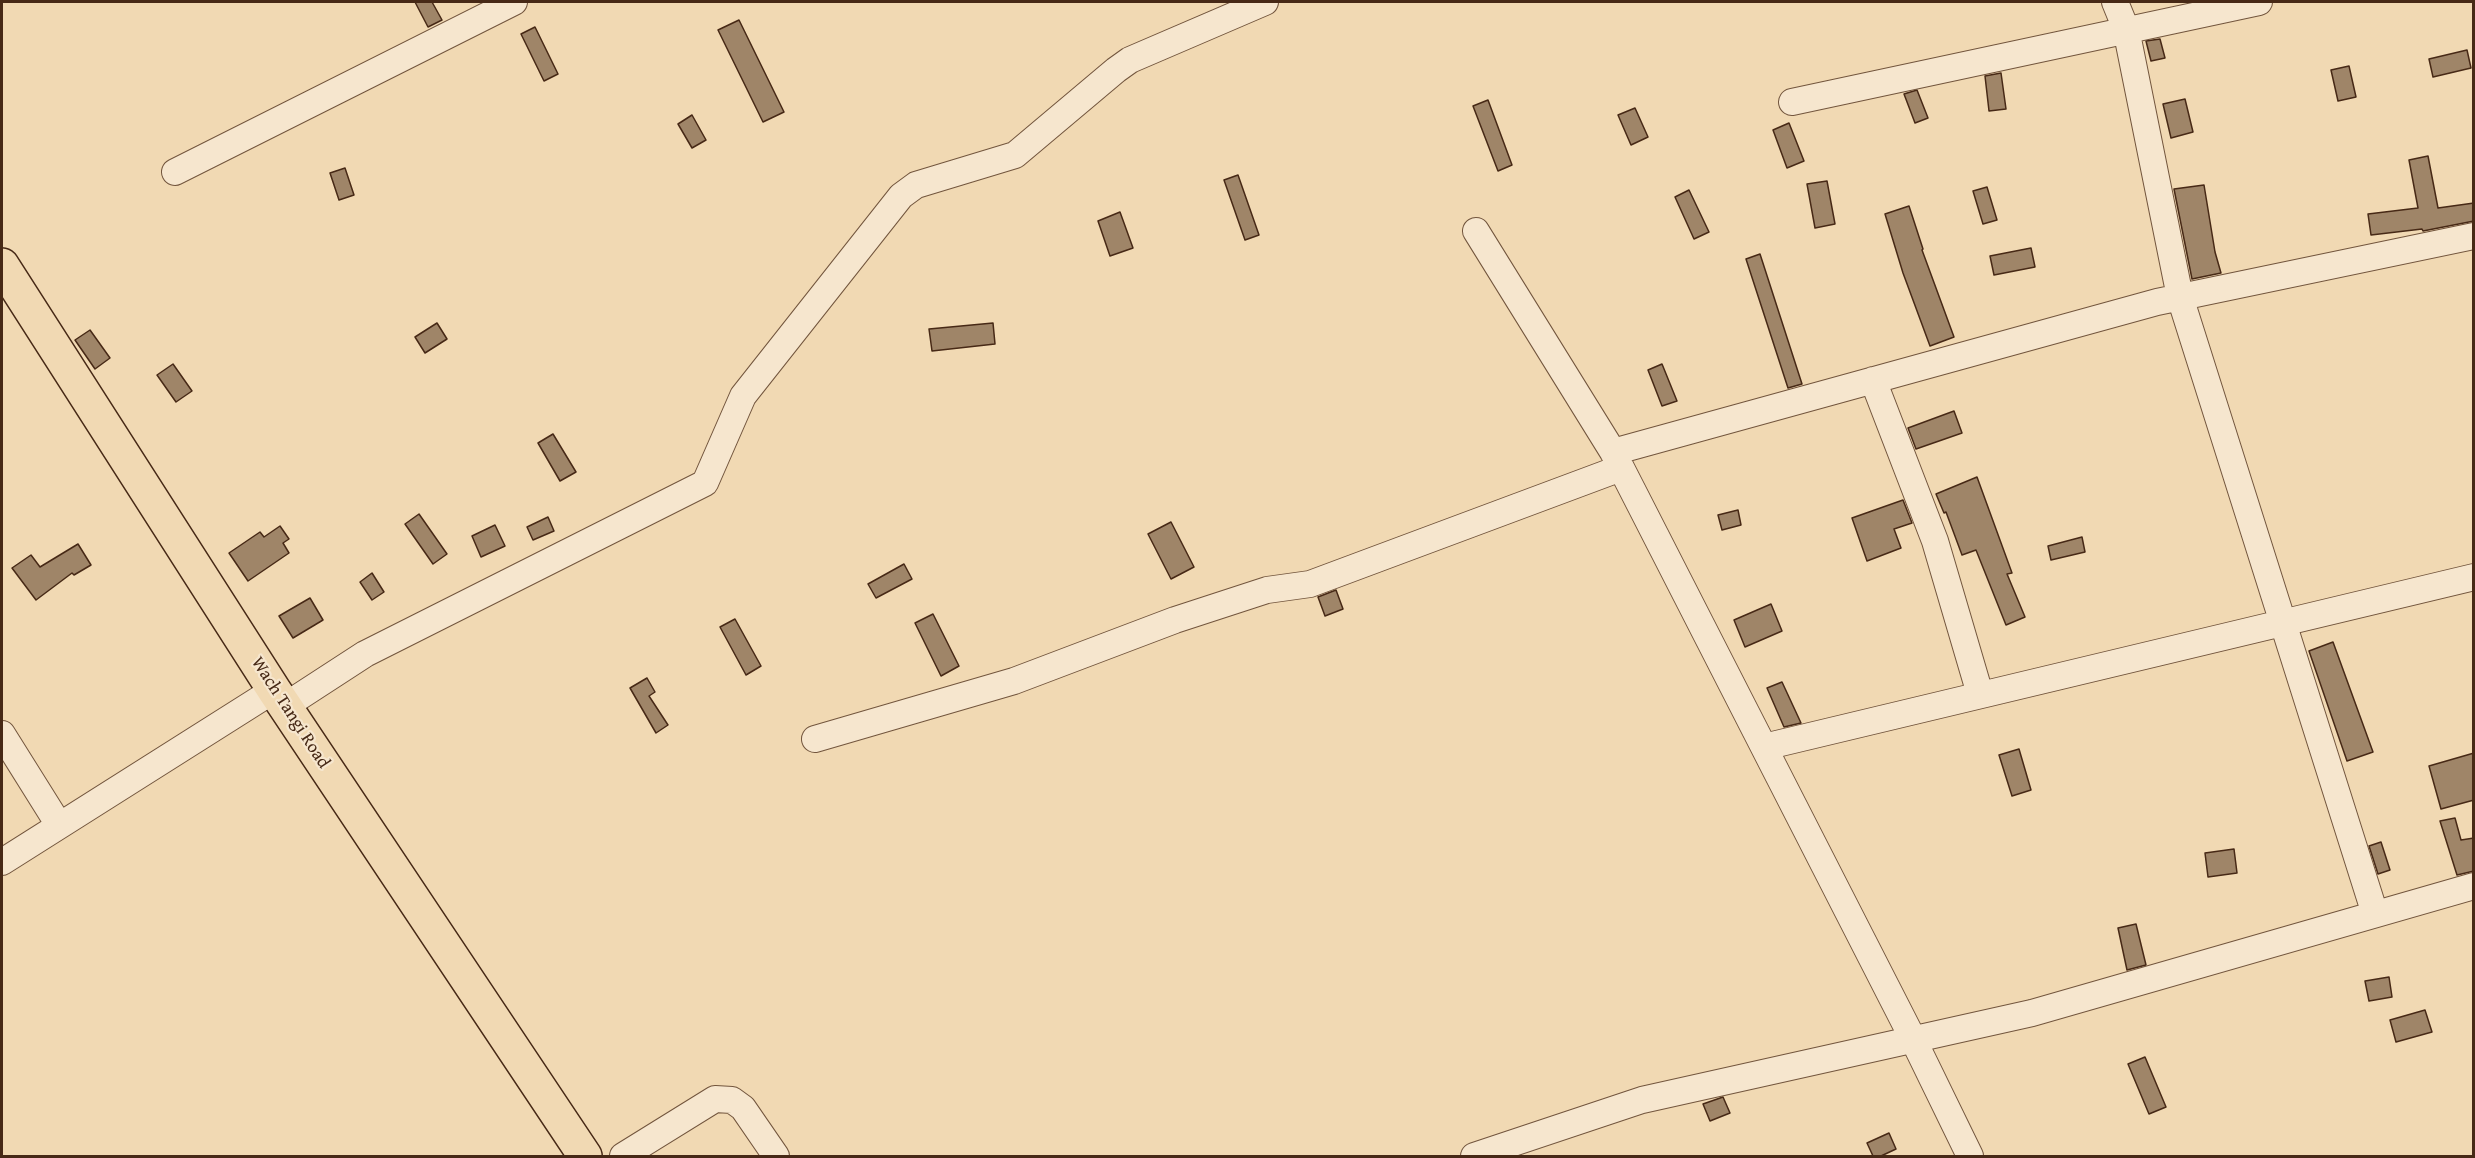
<!DOCTYPE html>
<html>
<head>
<meta charset="utf-8">
<style>
	body { margin:0 }
	#map { position:relative; width:2475px; height:1158px; overflow:hidden; background:#f1d9b3; font-family:"Gentium Book Plus",serif }
	canvas { display:block }
	.frame { position:absolute; inset:0; border:3px solid #472916; pointer-events:none }
</style>
</head>
<body>
<div id="map">
<canvas width="2475" height="1158"></canvas>
<div class="frame"></div>
</div>
<script>
const ctx = document.querySelector('canvas').getContext('2d');
ctx.lineJoin = 'round';
function fill(path, color) {
  ctx.fillStyle = color;
  ctx.fill(path, 'evenodd');
}
function stroke(path, color, width, dash) {
  ctx.strokeStyle = color;
  ctx.lineWidth = width;
  ctx.lineCap = dash ? 'butt' : 'round';
  ctx.setLineDash(dash || []);
  ctx.stroke(path);
}
function write(font, color, halo, rows, align = 'center') {
  ctx.font = font + ' "Gentium Book Plus",serif';
  ctx.lineWidth = 4.5;
  ctx.setLineDash([]);
  ctx.textBaseline = 'middle';
  ctx.strokeStyle = halo;
  ctx.fillStyle = color;
  for (const [text, x, y, turn = 0] of rows) {
    ctx.save();
    ctx.translate(x, y);
    ctx.rotate((+turn || 0) * Math.PI / 180);
    ctx.textAlign = isNaN(turn) ? turn : align;
    if (halo) ctx.strokeText(text, 0, 0);
    ctx.fillText(text, 0, 0);
    ctx.restore();
  }
}
const building = new Path2D(`
	M415,2H432L442,20L428,27Z
	M739,20L784,112L763,122L718,30Z
	M535,27L558,74L544,81L521,34Z
	M2160,39L2165,58L2151,61L2146,41Z
	M2467,50L2471,68L2433,77L2429,59Z
	M2349,66L2356,97L2338,101L2331,70Z
	M2001,73L2006,109L1989,111L1985,76Z
	M1917,90L1928,118L1915,123L1904,94Z
	M2185,99L2193,132L2171,138L2163,104Z
	M1488,100L1512,165L1498,171L1473,106Z
	M1635,108L1648,137L1631,145L1618,115Z
	M692,115L706,140L692,148L678,124Z
	M1789,123L1804,161L1787,168L1773,130Z
	M2428,156L2438,208L2474,203V221L2423,231L2422,229L2371,235L2368,214L2418,208L2409,160Z
	M345,168L354,195L339,200L330,173Z
	M1238,175L1259,235L1245,240L1224,180Z
	M1827,181L1835,224L1815,228L1807,184Z
	M2204,185L2215,252L2221,273L2192,279L2174,189Z
	M1987,187L1997,220L1983,224L1973,191Z
	M1689,190L1709,232L1694,239L1675,197Z
	M1909,206L1923,249L1922,250L1954,337L1930,346L1903,273L1885,214Z
	M1120,212L1133,248L1110,256L1098,221Z
	M2031,248L2035,267L1994,275L1990,256Z
	M1760,254L1802,384L1788,388L1746,259Z
	M437,323L447,339L425,353L415,337Z
	M993,323L995,344L932,351L929,329Z
	M90,330L110,358L95,369L75,340Z
	M173,364L192,391L176,402L157,375Z
	M1662,364L1677,401L1662,406L1648,370Z
	M1954,411L1962,433L1916,449L1908,428Z
	M553,434L576,472L560,481L538,443Z
	M1977,477L2012,573L2007,574L2025,617L2006,625L1976,550L1962,555L1946,512L1944,513L1936,494Z
	M1903,500L1912,523L1894,529L1901,548L1867,561L1852,518Z
	M1738,510L1741,525L1722,530L1718,515Z
	M419,514L447,554L433,564L405,524Z
	M548,517L554,531L533,540L527,527Z
	M1171,522L1194,567L1171,579L1148,534Z
	M495,525L505,546L481,557L472,536Z
	M280,526L289,539L283,543L289,553L248,581L229,553L260,532L264,537Z
	M2082,537L2085,552L2051,560L2048,546Z
	M78,544L91,565L74,575L72,573L36,600L12,568L31,555L40,567Z
	M904,564L912,579L876,598L868,584Z
	M372,573L384,592L372,600L360,582Z
	M1336,590L1343,609L1325,616L1318,597Z
	M310,598L323,620L293,638L279,616Z
	M1771,604L1782,631L1745,647L1734,620Z
	M933,614L959,666L941,676L915,623Z
	M735,619L761,666L746,675L720,627Z
	M2333,642L2373,752L2347,761L2309,651Z
	M647,678L655,692L649,696L668,725L656,733L630,688Z
	M1782,682L1801,723L1784,727L1767,688Z
	M2019,749L2031,790L2012,796L1999,755Z
	M2474,753V800L2441,809L2429,766Z
	M2455,818L2461,840L2474,838V871L2457,875L2440,821Z
	M2381,842L2390,870L2378,874L2369,846Z
	M2234,849L2237,873L2208,877L2205,853Z
	M2136,924L2146,965L2127,970L2118,928Z
	M2389,977L2392,997L2369,1001L2365,981Z
	M2425,1010L2432,1032L2396,1042L2390,1020Z
	M2145,1057L2166,1107L2149,1114L2128,1064Z
	M1723,1097L1730,1113L1710,1121L1703,1104Z
	M1889,1133L1896,1149L1881,1156H1873L1867,1143Z`);
const minor = new Path2D(`
	M2115,2L2126,29L2180,297L2375,914
	M1792,102L2259,2
	M175,172L514,2
	M1476,231L1613,452L1913,1039L1970,1156
	M1873,380L1935,541L1980,694
	M1613,452L2157,302L2474,236
	M285,706L365,654L705,483L743,396L901,196L916,185L1015,155L1116,70L1130,60L1265,2
	M2,734L59,825
	M815,739L1014,681L1175,620L1267,590L1310,584L1621,468
	M1764,747L2474,577
	M2,862L274,690
	M623,1156L715,1099L732,1100L743,1108L776,1156
	M1474,1156L1642,1100L2032,1013L2474,886`);
const major = new Path2D(`
	M2,265L274,690L585,1156`);
const streetNames = [
	["Wach Tangi Road",290,713,57]
];
fill(building, '#9f8568');
stroke(building, '#472916', 1.5);
stroke(minor, '#72553d', 28);
stroke(major, '#472916', 36);
stroke(minor, '#f6e6ce', 26);
stroke(major, '#f1d9b3', 33);
write('18px', '#472916', '#f6e6ce', streetNames);
</script>
</body>
</html>
